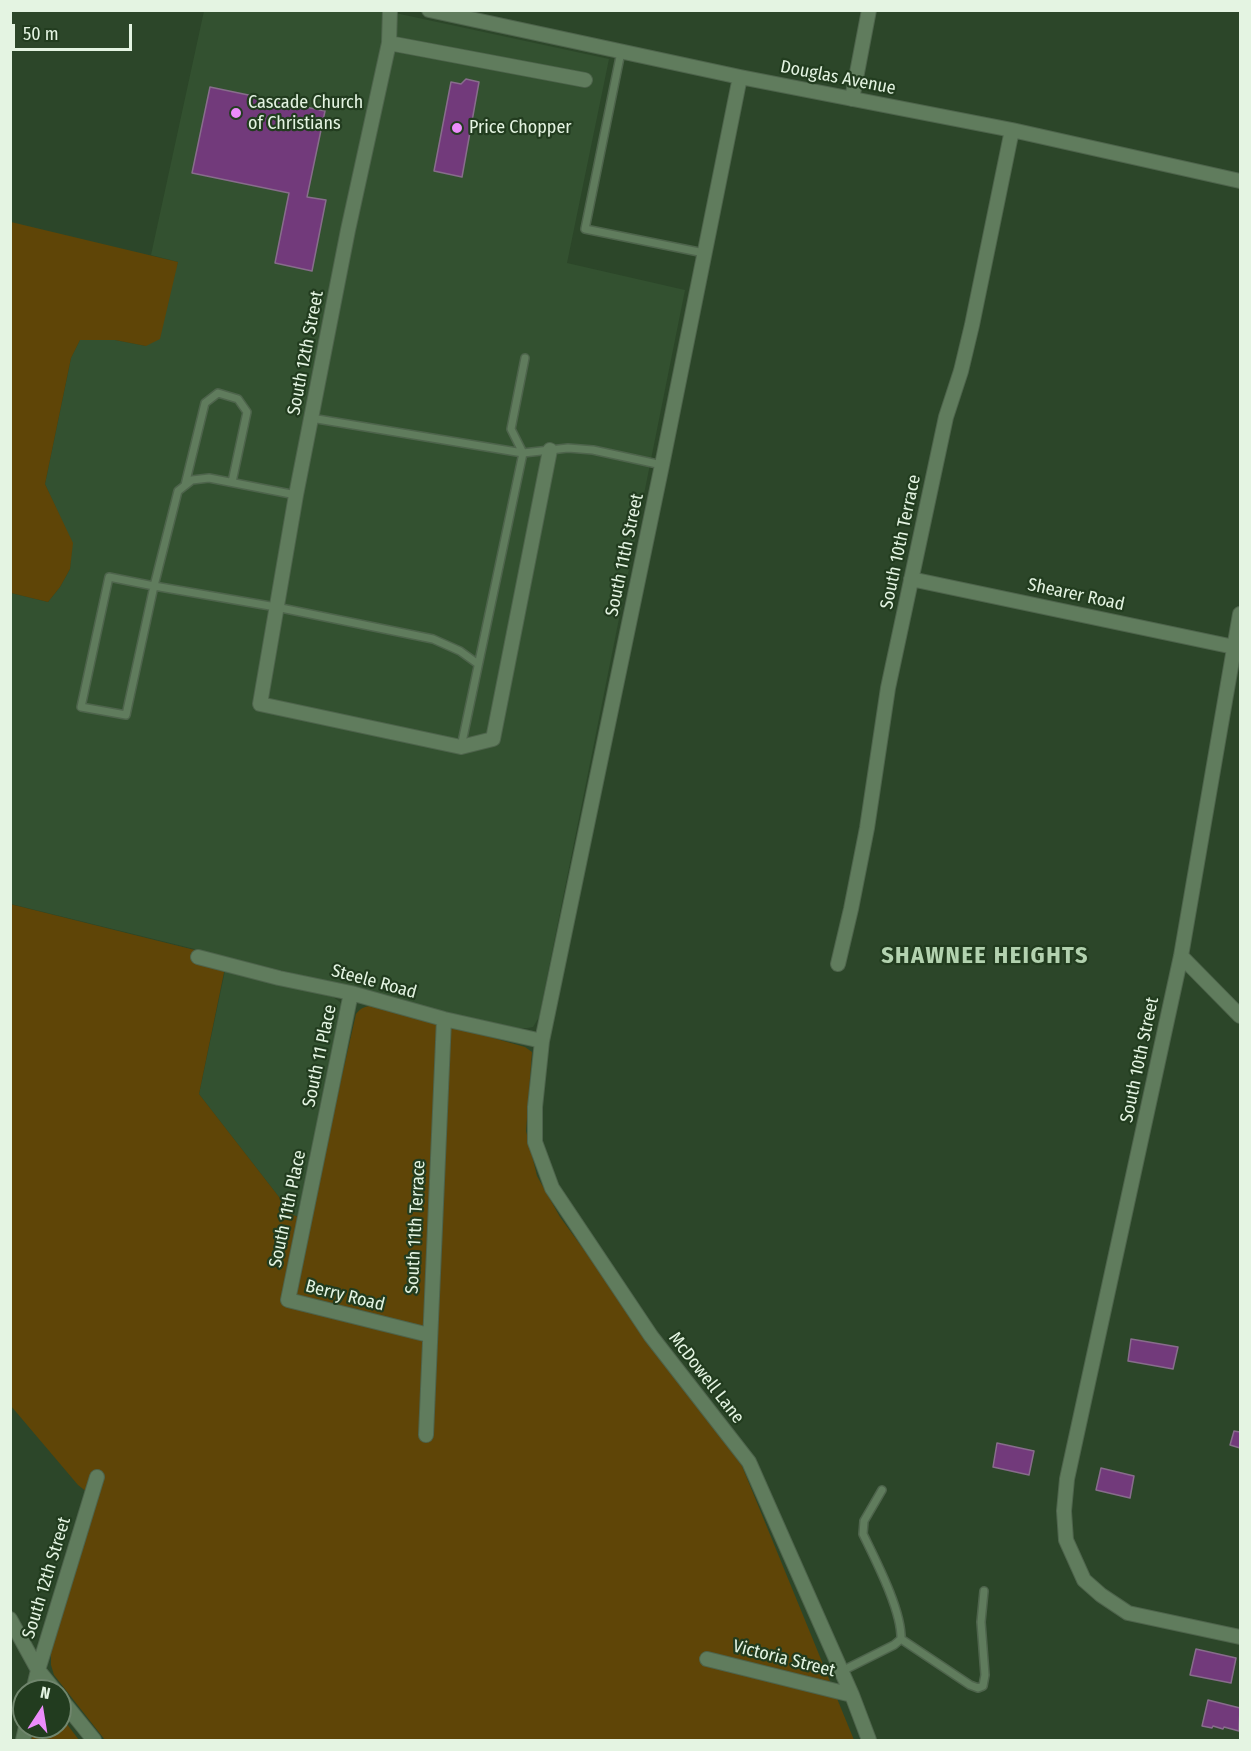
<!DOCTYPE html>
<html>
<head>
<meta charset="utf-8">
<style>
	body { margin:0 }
	#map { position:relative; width:1251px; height:1751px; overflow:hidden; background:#2c4629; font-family:"Fira Sans Condensed",sans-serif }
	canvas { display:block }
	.frame { position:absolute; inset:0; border:12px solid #e4f4e2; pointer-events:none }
	.north { position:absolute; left:12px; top:1679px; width:60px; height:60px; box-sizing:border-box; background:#223c1f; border:2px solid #70866d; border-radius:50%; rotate:12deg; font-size:16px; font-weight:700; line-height:24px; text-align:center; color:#e4f4e2 }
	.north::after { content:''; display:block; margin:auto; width:21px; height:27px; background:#ec8cfb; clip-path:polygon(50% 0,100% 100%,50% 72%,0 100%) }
	.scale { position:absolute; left:12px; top:24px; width:120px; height:27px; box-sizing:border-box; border:3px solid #e4f4e2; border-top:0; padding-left:8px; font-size:18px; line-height:21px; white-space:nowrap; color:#e4f4e2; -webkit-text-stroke:4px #223c1f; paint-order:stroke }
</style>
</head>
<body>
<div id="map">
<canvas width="1251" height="1751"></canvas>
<div class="frame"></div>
<div class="north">N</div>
<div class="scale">50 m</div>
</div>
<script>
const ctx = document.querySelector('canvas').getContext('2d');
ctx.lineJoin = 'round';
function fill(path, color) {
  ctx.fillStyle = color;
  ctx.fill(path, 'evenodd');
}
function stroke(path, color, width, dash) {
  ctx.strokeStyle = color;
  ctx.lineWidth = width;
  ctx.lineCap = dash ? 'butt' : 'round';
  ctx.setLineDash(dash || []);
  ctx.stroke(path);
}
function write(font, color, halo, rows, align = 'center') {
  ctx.font = font + ' "Fira Sans Condensed",sans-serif';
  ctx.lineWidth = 4.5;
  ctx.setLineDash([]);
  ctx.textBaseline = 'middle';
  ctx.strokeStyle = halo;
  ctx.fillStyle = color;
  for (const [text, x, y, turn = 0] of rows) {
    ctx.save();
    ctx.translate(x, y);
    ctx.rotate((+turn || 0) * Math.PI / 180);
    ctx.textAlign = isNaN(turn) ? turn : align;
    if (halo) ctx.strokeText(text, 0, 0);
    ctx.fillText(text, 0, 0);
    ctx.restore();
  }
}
const built = new Path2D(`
	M204,11H386L609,59L567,263L685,290L539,1017L533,1027L527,1028H518L446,1012L366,991L11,904V593L48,602L60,587L70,569L72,543L45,484L71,358L80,340H115L146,346L178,262L151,255Z
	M225,971L333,997L340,1002L343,1009L298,1217L293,1215L199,1094Z`);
const green = new Path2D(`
	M11,222L178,262L160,339L146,346L115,340H80L71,358L45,484L73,543L70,569L60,587L48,602L11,593Z
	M10,904L227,958L199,1094L293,1215L309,1221L356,1014C361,1007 367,1006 376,1005L525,1047L532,1052L526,1131L537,1176L560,1217L742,1466L854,1740H105L54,1675L51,1665V1646L96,1499L78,1485L11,1406L12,1339L10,1337Z
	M60,1715L79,1740H31L34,1727H60Z`);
const building = new Path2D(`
	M466,79L479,82L462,177L434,171L451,82L461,84Z
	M210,87L325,111L307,197L326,200L312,271L275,263L289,193L192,173Z
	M1131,1339L1178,1347L1173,1369L1128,1361Z
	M1234,1431L1240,1432V1448L1230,1445Z
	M997,1443L1034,1451L1029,1475L993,1467Z
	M1101,1468L1134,1476L1130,1498L1096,1490Z
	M1196,1649L1236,1658L1231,1683L1190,1675Z
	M1208,1700L1240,1708L1239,1731L1224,1727L1223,1729L1213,1726L1212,1728L1202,1726Z`);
const lane = new Path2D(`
	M621,52L585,229L704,253
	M311,418L523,453L568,448L593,450L662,465
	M185,485L205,403L218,393L238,399L247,412L232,482
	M296,495L209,478L192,480L178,491L154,586L276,607L433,639L460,651L478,664
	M109,577L154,586L126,715L81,707Z
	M461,747L523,453L511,429L525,358
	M901,1639L970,1685L978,1688L983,1686L985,1675L981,1622L984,1591
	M842,1671L894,1645L901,1639C902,1611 876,1561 863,1534L864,1521L882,1490`);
const street = new Path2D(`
	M390,10L389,43L348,230L296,495L260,704L461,747L493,739L550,450
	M429,10L740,77L1012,130L1240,181
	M389,43L585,80
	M740,77L662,465L542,1041L535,1107V1142L552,1188L651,1336L749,1462L852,1695L869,1740
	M852,99L869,10
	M911,579L1234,647
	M1240,614L1181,956L1067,1479L1064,1511L1066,1540L1084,1580L1101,1595L1128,1613L1240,1637
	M1181,956L1240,1016
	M198,957L279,978L351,993L444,1019L542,1041
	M838,964L851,909L867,828L888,688L946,417L961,371L972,325L1012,130
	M351,993L288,1300L429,1335
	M426,1435L444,1019
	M10,1619L38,1670L55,1691
	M707,1659L852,1695
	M33,1691L38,1670L97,1477
	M60,1698L94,1740
	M23,1740L26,1727`);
const markers = [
	[236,113,6,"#ec8cfb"],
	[457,128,6,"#ec8cfb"]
];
const streetNames = [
	["Douglas Avenue",838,78,11],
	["South 12th Street",306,353,-79],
	["South 10th Terrace",901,542,-78],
	["South 11th Street",625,555,-78],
	["Shearer Road",1076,595,12],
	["Steele Road",374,982,15],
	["South 11 Place",320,1056,-78],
	["South 10th Street",1140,1060,-78],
	["South 11th Place",288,1209,-78],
	["South 11th Terrace",416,1227,-87],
	["Berry Road",345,1296,14],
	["McDowell Lane",706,1378,52],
	["South 12th Street",47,1578,-73],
	["Victoria Street",784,1659,14]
];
const poiNames = [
	["Cascade Church",248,103],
	["of Christians",248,124],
	["Price Chopper",469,128]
];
const districtNames = [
	["SHAWNEE HEIGHTS",985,956]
];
fill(built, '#335130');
fill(green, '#5f4507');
fill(building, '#723a7b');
stroke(building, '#886d8c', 1.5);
stroke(lane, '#4e644c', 10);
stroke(street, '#4e644c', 16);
stroke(lane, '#607c5d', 7);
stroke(street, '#607c5d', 14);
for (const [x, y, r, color] of markers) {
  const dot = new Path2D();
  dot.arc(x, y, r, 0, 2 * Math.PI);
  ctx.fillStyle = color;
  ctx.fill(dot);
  stroke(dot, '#223c1f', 2);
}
write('18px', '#e4f4e2', '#223c1f', streetNames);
write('18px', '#e4f4e2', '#223c1f', poiNames, 'left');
ctx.letterSpacing = '1.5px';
write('bold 24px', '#b3d2af', '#223c1f', districtNames);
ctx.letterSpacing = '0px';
</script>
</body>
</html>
